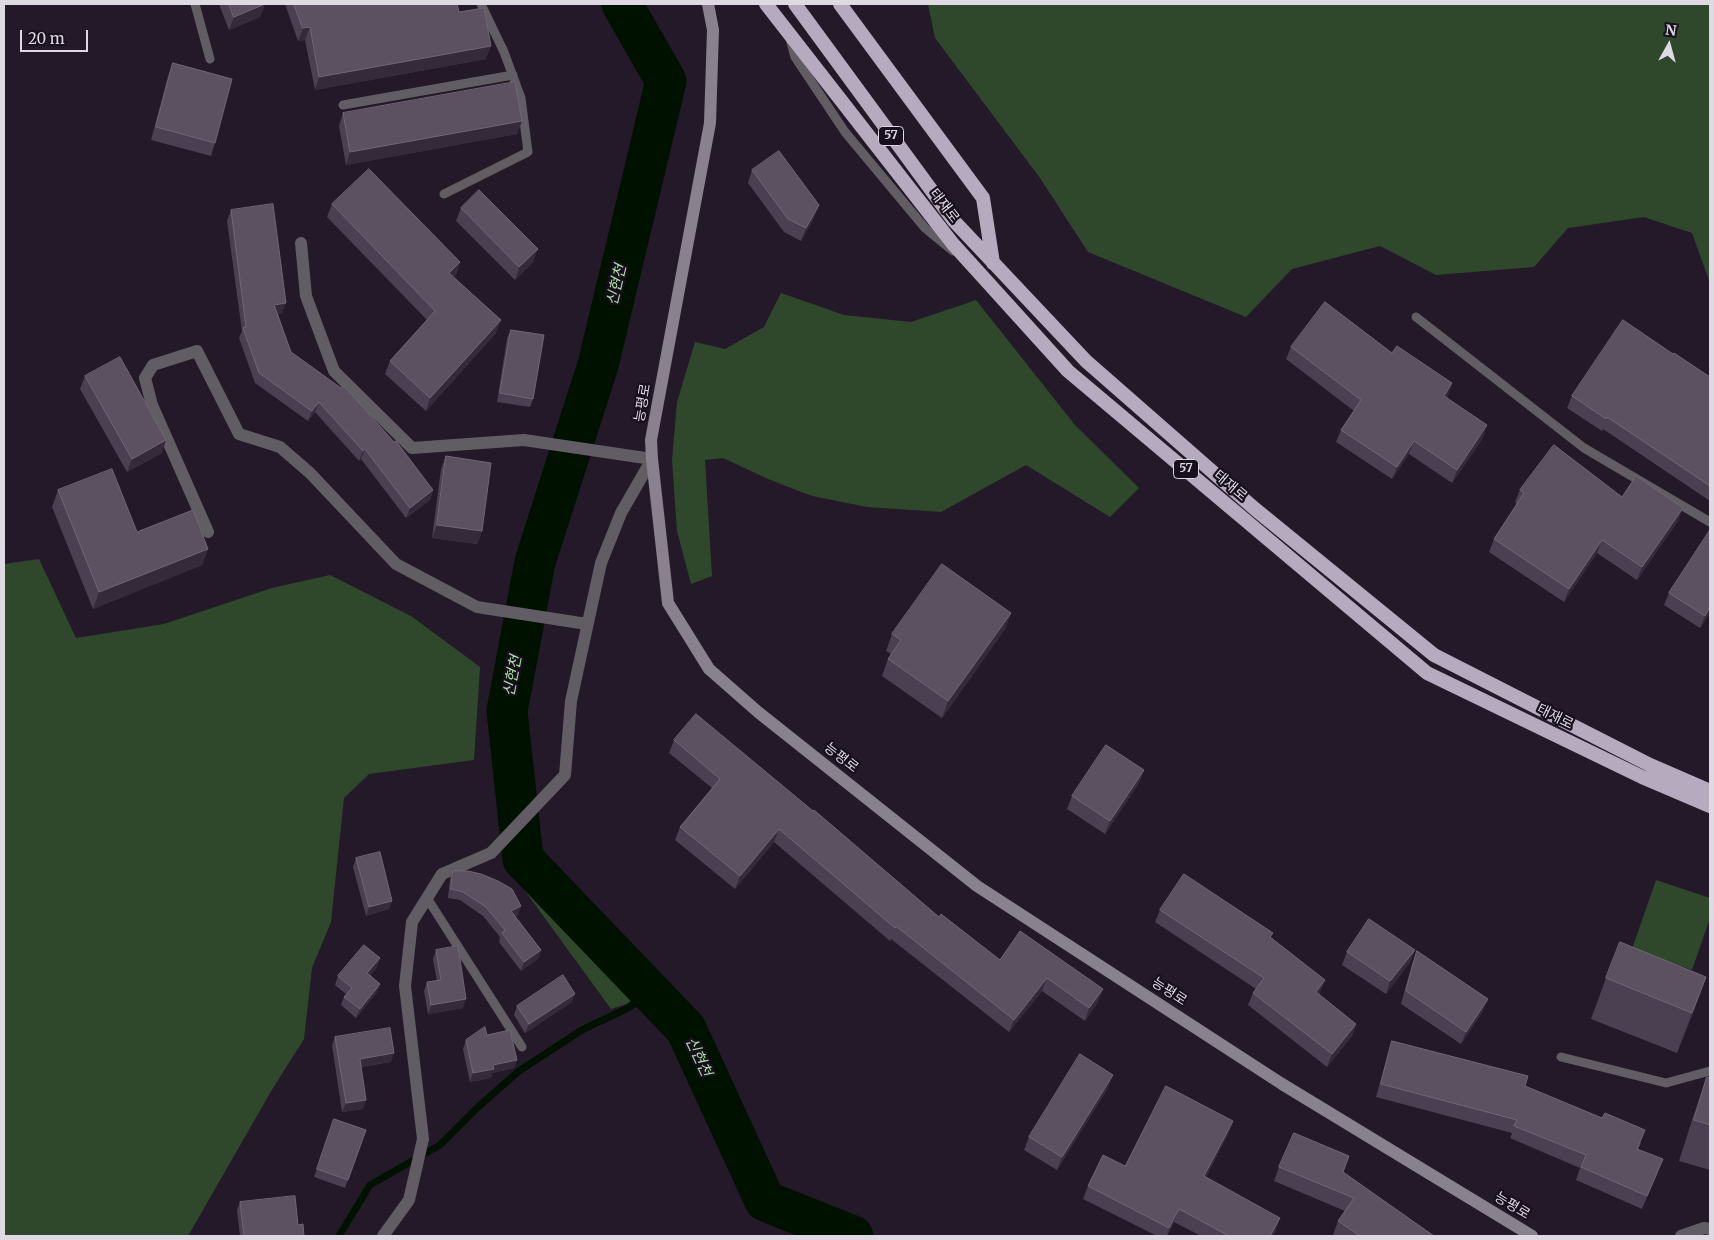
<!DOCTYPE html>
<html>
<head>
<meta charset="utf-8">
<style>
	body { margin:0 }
	#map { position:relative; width:1714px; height:1240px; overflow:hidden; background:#231928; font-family:Merriweather,serif }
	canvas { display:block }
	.frame { position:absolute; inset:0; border:5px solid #dfd9e3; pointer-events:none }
	.north { position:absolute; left:1644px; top:20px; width:50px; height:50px; -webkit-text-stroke:4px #19101f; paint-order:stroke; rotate:7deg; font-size:14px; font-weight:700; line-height:20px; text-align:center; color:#dfd9e3 }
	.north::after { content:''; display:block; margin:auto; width:18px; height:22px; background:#dfd9e3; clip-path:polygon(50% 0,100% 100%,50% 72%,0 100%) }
	.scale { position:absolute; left:20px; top:30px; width:68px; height:22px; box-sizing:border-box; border:2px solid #dfd9e3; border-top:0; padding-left:6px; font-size:15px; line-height:18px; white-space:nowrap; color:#dfd9e3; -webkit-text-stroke:4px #19101f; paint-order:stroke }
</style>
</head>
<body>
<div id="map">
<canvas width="1714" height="1240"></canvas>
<div class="frame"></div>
<div class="north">N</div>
<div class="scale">20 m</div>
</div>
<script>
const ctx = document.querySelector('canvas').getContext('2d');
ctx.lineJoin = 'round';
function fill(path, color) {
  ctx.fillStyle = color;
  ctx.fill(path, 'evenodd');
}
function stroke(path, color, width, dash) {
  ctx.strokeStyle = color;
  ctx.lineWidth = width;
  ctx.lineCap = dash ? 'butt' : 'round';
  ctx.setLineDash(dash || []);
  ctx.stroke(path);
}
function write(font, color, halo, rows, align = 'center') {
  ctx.font = font + ' Merriweather,"Noto Sans KR",serif';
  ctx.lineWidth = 4.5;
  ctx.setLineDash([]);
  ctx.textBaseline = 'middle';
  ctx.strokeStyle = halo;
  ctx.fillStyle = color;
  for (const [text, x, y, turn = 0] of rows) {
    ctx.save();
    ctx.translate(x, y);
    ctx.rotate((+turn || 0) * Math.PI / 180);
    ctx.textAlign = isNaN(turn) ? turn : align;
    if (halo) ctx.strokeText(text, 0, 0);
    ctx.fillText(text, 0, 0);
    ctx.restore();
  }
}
const green = new Path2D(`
	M928,4H1710V283L1692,233L1644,217L1568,228L1534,267L1436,275L1380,246L1292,269L1246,317L1088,252L1040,178L935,38Z
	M781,293L844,315L911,322L976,300L1075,425L1139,488L1110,517L1026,465L941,512L867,507L812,496L768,479L723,458L705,460L712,576L691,584L677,531L672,460L677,402L695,342L725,349L764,327Z
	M39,559L76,638L164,624L272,588L330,575L411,616L480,667L474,760L369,774L344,798L331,922L312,968L304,1039L273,1088L188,1236H4V564Z
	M515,853L522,865L645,992L626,1004L611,1009L504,862Z
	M1656,880L1710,898V918L1692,970L1632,949Z`);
const stream = new Path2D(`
	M339,1236L370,1185L440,1145L478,1107L519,1071L582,1030L628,1008L651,993`);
const river = new Path2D(`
	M622,4L666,81L598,365L535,562L507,711L523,859L686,1029L765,1201L853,1236`);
const service = new Path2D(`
	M195,4L210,59
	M790,39L795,57L845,132L925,228L953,251
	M343,105L513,75
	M444,194L528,152L521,98L504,52L481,4
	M1416,317L1584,448L1710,522
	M427,898L522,1047
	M1561,1057L1666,1083L1710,1071`);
const minor = new Path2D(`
	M301,243L306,296L334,371L412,448L524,440L652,459L621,513L601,563L571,701L565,775L491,853L442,874L412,922L405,986L423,1139L409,1200L383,1236
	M208,532L152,405L145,378L153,365L197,351L239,434L280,447L310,473L396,564L477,607L587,624
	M1681,1236L1704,1228L1710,1229`);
const secondary = new Path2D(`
	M708,4L713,30L710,123L651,440L652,459L668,603L709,669L758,712L977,886L1282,1084L1532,1236`);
const trunk = new Path2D(`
	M766,4L953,244L1068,371L1427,673L1642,777L1710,806
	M795,4L954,221L1086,361L1255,509L1434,655L1650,765L1710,791
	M840,4L983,198L993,263`);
const wall = new Path2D(`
	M219,4H265L260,17L229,30Z
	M285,4H457L459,12L486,59L315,90L305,40L298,41Z
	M173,63L215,143L211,156L151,140L168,76Z
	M343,113L522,121L517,134L346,165L339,126Z
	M752,170L814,218L801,241L784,232L748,183Z
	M332,204L460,262L456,275L453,277L496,333L426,411L385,374L390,361L427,320L327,217Z
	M461,208L533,262L515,280L456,221Z
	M231,210L282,313L278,314L291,352L433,490L430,500L406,518L361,459L359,461L315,412L308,421L255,383L239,338L242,331L227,221Z
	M511,330L533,399L530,407L497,402L507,338Z
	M1291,347L1448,396L1447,398L1483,438L1452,483L1409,454L1392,479L1336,442L1341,430L1354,411L1286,359Z
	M1673,354L1710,377V501L1603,429L1602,431L1567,408L1572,396Z
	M85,376L162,453L127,472L80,389Z
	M446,456L482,531L477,544L432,538L441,469Z
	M58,490L137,532L208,549L202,565L93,609L52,507Z
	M1520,490L1622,497L1678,521L1637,580L1597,553L1564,602L1489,552L1494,539L1517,504L1515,502Z
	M1710,530V613L1700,628L1664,605L1669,593Z
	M1011,613L1005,629L942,718L882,676L888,659L891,654L886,651L892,634Z
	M674,740L939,917L1000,960L1020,931L1098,1002L1085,1021L1042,991L1009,1032L891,939L890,941L774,842L735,889L675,840L680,827L712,788L669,753Z
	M1144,770L1139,783L1105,834L1067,809L1072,796Z
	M356,858L392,901L389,909L366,916L353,867Z
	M453,871L518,915L515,916L541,950L538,959L521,971L499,942L500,937L483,916L460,900L448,898L450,879Z
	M1160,910L1271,938L1320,993L1319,994L1356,1024L1352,1036L1327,1067L1248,1005L1253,993L1256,989L1155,922Z
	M436,950L463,1008L428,1014L424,991L427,982L437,981L433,959Z
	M1415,950L1410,962L1386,994L1342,965L1347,952Z
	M1417,951L1483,1011L1461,1044L1401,1004L1412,964Z
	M377,967L370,975L380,984L377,992L356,1018L341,1005L344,997L346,994L335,985L338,976Z
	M1706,977L1691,1018L1677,1053L1591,1019L1606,978Z
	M572,1002L525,1033L514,1015L517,1006Z
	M335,1037L391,1062L361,1067L363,1109L342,1112L332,1045Z
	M466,1040L517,1060L514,1068L492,1073L491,1078L470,1082L463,1049Z
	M1392,1041L1525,1086L1641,1143L1638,1149L1658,1172L1642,1209L1576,1180L1580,1168L1510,1138L1512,1133L1376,1097L1388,1053Z
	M1707,1077L1710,1078V1170L1679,1161L1693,1117Z
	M1108,1088L1057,1170L1024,1150L1029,1137Z
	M334,1119L366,1130L345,1188L314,1177Z
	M1233,1121L1228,1134L1206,1177L1276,1230L1273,1236H1201L1174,1222L1167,1236H1157L1083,1199L1088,1186L1125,1166Z
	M1279,1167L1343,1173L1434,1236H1334L1333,1235L1338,1221L1345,1211L1274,1181Z
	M240,1202L298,1225L304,1236H240L237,1210Z`);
const shadedWall = new Path2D(`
	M265,4L260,17L229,30L234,17Z
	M310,27L305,40L298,41L303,28Z
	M491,46L486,59L315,90L319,77Z
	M522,121L517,134L346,165L350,152Z
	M819,205L814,218L801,241L806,228Z
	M538,249L533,262L515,280L519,267Z
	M460,262L456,275L444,286L449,273Z
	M286,303L282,313L271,315L274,305Z
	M501,320L496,333L426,411L430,398Z
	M1452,383L1448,396L1439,409L1444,396Z
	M319,402L315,412L308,421L312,411Z
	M1487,425L1483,438L1452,483L1457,470Z
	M166,440L162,453L127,472L132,459Z
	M1414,441L1409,454L1392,479L1397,467Z
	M365,449L361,459L359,461L363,451Z
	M433,490L430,500L406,518L410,508Z
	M1683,508L1678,521L1637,580L1642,567Z
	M437,525L482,531L477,544L432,538Z
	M1602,540L1597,553L1564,602L1569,589Z
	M208,549L202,565L93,609L99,592Z
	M1710,607V613L1700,628L1705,616Z
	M1011,613L1005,629L942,718L948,701Z
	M1144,770L1139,783L1105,834L1110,821Z
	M779,829L774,842L735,889L740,876Z
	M392,901L389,909L366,916L369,907Z
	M521,906L518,915L508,920L511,911Z
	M541,950L538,959L521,971L524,962Z
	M1415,950L1410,962L1386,994L1390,981Z
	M380,958L377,967L364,982L367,973Z
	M1706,977L1691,1018L1677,1053L1692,1013Z
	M1047,978L1042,991L1009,1032L1014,1020Z
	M1325,980L1320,993L1311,1005L1316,992Z
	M380,984L377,992L356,1018L360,1009Z
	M1103,989L1098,1002L1085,1021L1089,1008Z
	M575,994L572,1002L525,1033L529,1024Z
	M466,999L463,1008L428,1014L431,1005Z
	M1488,999L1483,1011L1461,1044L1466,1032Z
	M1356,1024L1352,1036L1327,1067L1332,1054Z
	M394,1053L391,1062L357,1067L360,1059Z
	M517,1060L514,1068L492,1073L491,1078L470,1082L473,1073L493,1065Z
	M1113,1075L1108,1088L1057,1170L1062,1157Z
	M366,1100L363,1109L342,1112L346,1103Z
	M1233,1121L1228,1134L1200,1189L1204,1176Z
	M1663,1159L1658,1172L1642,1209L1647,1196Z
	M1179,1209L1174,1222L1166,1236L1169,1228Z
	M1280,1218L1276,1230L1273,1236H1270Z`);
const building = new Path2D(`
	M229,4H265L234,17Z
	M294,4H457L459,12L484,8L491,46L319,77L310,27L303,28Z
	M173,63L232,79L215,143L156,127Z
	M515,82L522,121L350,152L343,113Z
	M779,151L819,205L806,228L788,219L752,170Z
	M369,169L460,262L449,273L501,320L430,398L390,361L435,311L332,204Z
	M479,190L538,249L519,267L461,208Z
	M273,204L286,303L274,305L291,352L341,388L344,386L394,442L396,441L433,490L410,508L365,449L363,451L319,402L312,411L259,373L243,328L246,327L231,210Z
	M1325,302L1392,353L1397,346L1452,383L1444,396L1487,425L1457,470L1414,441L1397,467L1341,430L1361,400L1291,347Z
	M1623,320L1673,354L1674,353L1710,377V486L1607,417L1606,419L1572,396Z
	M511,330L544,335L533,399L500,393Z
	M120,357L166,440L132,459L85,376Z
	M1554,445L1622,497L1636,476L1683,508L1642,567L1602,540L1569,589L1494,539L1524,493L1520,490Z
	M446,456L491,463L482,531L437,525Z
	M112,469L137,532L193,510L208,549L99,592L58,490Z
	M1710,530V607L1705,616L1669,593Z
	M942,564L1011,613L948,701L888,659L901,640L892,634Z
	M696,714L813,811L814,810L939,917L941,914L1000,960L1020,931L1103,989L1089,1008L1047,978L1014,1020L896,926L895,928L779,829L740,876L680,827L720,779L674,740Z
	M1106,745L1144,770L1110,821L1072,796Z
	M380,852L392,901L369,907L356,858Z
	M453,871H468L481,874L498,881L512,889L521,906L511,911L541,950L524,962L502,933L505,930L486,907L463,892L451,889Z
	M1184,874L1273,933L1270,937L1325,980L1316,992L1356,1024L1332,1054L1253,993L1264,978L1160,910Z
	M1369,919L1415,950L1390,981L1347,952Z
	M1620,942L1706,977L1692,1013L1606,978Z
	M364,945L380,958L367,973L380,984L360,1009L344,997L352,988L338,976Z
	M458,946L466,999L431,1005L427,982L441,980L436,950Z
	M1417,951L1488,999L1466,1032L1406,991Z
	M563,975L575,994L529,1024L517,1006Z
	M485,1027L487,1035L510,1030L517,1060L493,1065L494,1069L473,1073L466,1040Z
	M390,1028L394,1053L360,1059L366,1100L346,1103L335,1037Z
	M1392,1041L1528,1076L1525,1086L1602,1118L1605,1113L1645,1130L1637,1149L1663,1159L1647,1196L1581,1167L1586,1155L1514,1126L1517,1120L1381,1084Z
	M1080,1054L1113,1075L1062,1157L1029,1137Z
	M1707,1077L1710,1078V1125L1694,1120Z
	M1166,1086L1233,1121L1204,1176L1280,1218L1270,1236H1229L1179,1209L1169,1228L1088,1186L1103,1155L1125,1166Z
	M334,1119L366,1130L348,1180L317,1169Z
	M1294,1133L1349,1156L1343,1172L1434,1236H1360L1338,1221L1354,1198L1279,1167Z
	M295,1196L298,1225L303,1224L304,1236H244L240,1202Z`);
const shields = [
	[891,136,25],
	[1186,469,25]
];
const shieldNames = [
	["57",891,136],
	["57",1186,469]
];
const streetNames = [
	["태재로",944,206,52],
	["능평로",643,403,-80],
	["태재로",1230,486,40],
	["태재로",1555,717,26],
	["능평로",841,758,38],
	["능평로",1169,992,33],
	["능평로",1512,1206,31]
];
const waterNames = [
	["신현천",617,285,-77],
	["신현천",513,676,-79],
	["신현천",698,1057,65]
];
fill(green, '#2f482c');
stroke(stream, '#010', 7);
stroke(river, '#010', 41);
stroke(service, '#625d65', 9);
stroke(minor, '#625d65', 12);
stroke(secondary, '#8a818f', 12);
stroke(trunk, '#b6aabe', 14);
fill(wall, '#4b4051');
fill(shadedWall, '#342a3a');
fill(building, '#5b5161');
stroke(building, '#706675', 1);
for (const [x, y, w] of shields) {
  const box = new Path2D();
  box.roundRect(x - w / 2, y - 9.5, w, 19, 4);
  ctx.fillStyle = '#19101f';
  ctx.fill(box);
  stroke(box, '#dfd9e3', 1);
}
write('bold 12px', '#dfd9e3', null, shieldNames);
write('14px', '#dfd9e3', '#19101f', streetNames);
write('italic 15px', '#ace0a5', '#19101f', waterNames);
</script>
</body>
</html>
